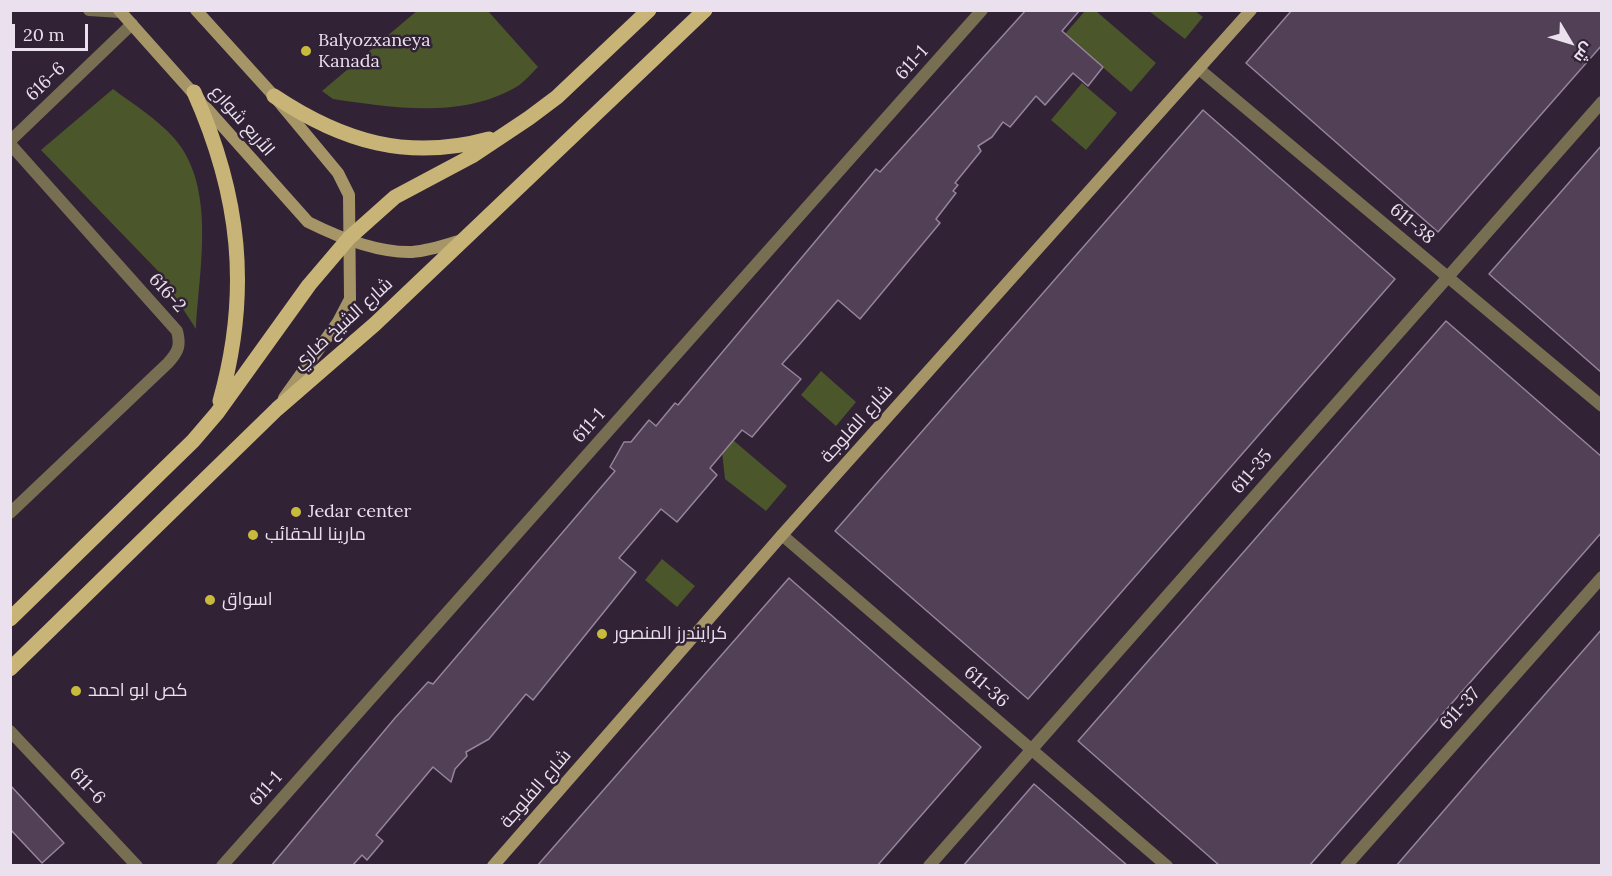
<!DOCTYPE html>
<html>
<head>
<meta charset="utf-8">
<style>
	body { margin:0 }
	#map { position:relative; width:1612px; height:876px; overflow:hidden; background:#312236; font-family:Lora,Cairo,serif }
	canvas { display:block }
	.frame { position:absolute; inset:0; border:12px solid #ebe1ee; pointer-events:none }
	.north { position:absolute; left:1540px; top:12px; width:60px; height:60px; -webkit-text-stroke:4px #312236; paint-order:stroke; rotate:128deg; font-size:16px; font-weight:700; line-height:24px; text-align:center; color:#ebe1ee }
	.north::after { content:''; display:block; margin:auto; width:21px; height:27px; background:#ebe1ee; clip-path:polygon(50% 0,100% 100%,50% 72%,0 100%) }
	.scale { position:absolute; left:12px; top:24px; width:76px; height:27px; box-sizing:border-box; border:3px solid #ebe1ee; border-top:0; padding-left:8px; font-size:18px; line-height:21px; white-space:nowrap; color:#ebe1ee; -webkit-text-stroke:4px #312236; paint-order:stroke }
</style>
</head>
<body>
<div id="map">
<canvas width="1612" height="876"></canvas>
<div class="frame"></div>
<div class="north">ش</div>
<div class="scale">20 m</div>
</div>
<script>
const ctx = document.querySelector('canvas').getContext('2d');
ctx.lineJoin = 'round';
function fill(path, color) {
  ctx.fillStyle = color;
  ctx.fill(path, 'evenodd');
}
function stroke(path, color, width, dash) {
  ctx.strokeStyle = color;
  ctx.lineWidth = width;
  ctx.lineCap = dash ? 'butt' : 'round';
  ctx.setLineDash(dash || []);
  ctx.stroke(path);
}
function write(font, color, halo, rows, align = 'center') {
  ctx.font = font + ' Lora,Cairo,serif';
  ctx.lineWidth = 5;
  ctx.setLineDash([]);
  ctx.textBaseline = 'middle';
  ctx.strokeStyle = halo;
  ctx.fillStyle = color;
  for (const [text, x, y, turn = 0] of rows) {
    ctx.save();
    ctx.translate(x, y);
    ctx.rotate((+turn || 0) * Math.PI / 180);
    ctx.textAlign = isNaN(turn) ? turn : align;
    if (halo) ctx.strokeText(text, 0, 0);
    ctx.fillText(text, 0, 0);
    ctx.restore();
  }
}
const green = new Path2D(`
	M418,10L488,11L538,67C532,73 525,81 518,86C463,119 393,108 333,99L322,91Z
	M1085,11H1096L1156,63L1131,92L1065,34Z
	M1149,11H1195L1203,17L1185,39Z
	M1082,83L1117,113L1086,150L1051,120Z
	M113,89C133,104 157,119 174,138C217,187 199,269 196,329L159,272L41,150Z
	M821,371L856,402L836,426L801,395Z
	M727,435L787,486L766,511L725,479L721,442Z
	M662,559L695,586L677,607L645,580Z`);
const building = new Path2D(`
	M1026,10H1080L1062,31L1103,67L1088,86L1073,73L1045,105L1036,96L1010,127L1003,122L992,137L978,146L981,151L955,183L958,185L953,191L956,193L936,219L940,223L860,319L838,300L799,345L782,364L801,379L752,437L742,430L710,468L717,475L677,522L661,509L619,558L636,572L533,700L526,694L489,739L466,752L467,756L455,769L451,782L433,767L376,835L383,841L367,860L362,855L352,866H271L395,718L428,682L433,684L615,471L610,467L624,442H631L649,420L656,426L675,403L678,405L876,169L880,172Z
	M1292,10H1602V45L1438,232L1246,63Z
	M1203,110L1395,279L1028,699L835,531Z
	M1602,145V373L1489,274Z
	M1446,321L1602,457V532L1309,866H1220L1078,741Z
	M789,578L981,747L877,866H537Z
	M1602,629V866H1396L1491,756Z
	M1034,784L1128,866H963Z
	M10,785L64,843L42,863L10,829Z`);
const street = new Path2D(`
	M89,10L121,12
	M1199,69L1602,406
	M10,141L132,24
	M10,144L177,331C181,346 178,352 168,363L10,513
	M782,535L1167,866
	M10,731L137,866
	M222,866L982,10
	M929,866L1602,102
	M1346,866L1602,577`);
const secondary = new Path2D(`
	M119,10L308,222C338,237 378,253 412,252C429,251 446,245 462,240
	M196,10L274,96L338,173L349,195L350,299L338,322L284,398
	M493,866L782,535L1251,10`);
const primary = new Path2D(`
	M194,92C240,195 251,291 220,401
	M274,96C343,142 408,161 489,139
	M10,619L193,441L217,413L309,285L349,238L395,197L472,156L529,118L557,97L649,10
	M10,669L277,409L375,324L705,10`);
const markers = [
	[306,51,6,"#c8bb3b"],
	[296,512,6,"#c8bb3b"],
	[253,535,6,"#c8bb3b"],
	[210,600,6,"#c8bb3b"],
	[602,634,6,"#c8bb3b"],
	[76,691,6,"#c8bb3b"]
];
const poiNames = [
	["Balyozxaneya",318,41],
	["Kanada",318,62],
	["Jedar center",308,512],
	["مارينا للحقائب",265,535],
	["اسواق",222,600],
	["كرايندرز المنصور",614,634],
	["كص ابو احمد",88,691]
];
const streetNames = [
	["611-1",912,63,-48],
	["616-6",46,82,-44],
	["الأربع شوارع",242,121,49],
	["611-38",1412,224,40],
	["616-2",167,293,48],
	["شارع الشيخ ضاري",343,324,-42],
	["شارع الفلوجة",857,424,-48],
	["611-1",589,426,-48],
	["611-35",1252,472,-49],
	["611-36",986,687,41],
	["611-37",1460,709,-48],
	["611-6",87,786,47],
	["611-1",266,789,-48],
	["شارع الفلوجة",536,789,-49]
];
fill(green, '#4c562b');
fill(building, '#514056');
stroke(building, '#96849c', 1.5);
stroke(street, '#786e51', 12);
stroke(secondary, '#a59567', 12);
stroke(primary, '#c8b477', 15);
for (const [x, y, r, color] of markers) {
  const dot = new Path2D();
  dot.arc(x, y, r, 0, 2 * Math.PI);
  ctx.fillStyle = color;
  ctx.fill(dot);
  stroke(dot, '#312236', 2);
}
write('18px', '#ebe1ee', '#312236', poiNames, 'left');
write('18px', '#ebe1ee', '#312236', streetNames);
</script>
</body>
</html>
